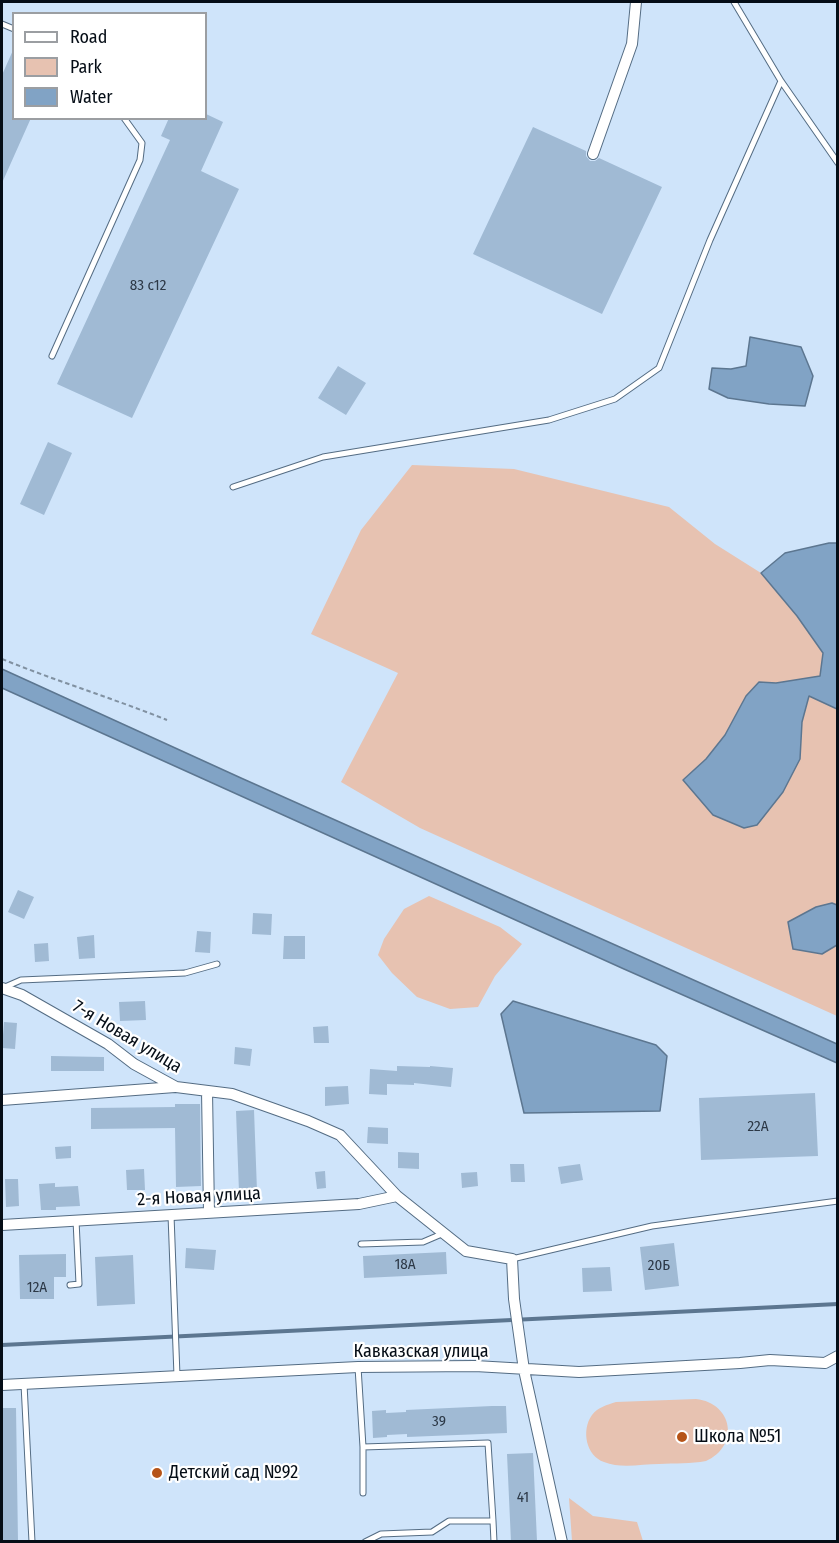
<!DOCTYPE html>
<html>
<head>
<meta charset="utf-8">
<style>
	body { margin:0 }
	#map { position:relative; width:839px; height:1543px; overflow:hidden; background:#cfe4fa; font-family:"Fira Sans Condensed",sans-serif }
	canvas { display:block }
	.frame { position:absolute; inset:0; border:3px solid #050d16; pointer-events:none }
	.legend { position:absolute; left:12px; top:12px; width:195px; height:108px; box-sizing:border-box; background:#fff; border:2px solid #9b9ea2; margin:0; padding:8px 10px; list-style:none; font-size:18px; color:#050d16 }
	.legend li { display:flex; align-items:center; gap:12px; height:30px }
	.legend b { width:30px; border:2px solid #9b9ea2 }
</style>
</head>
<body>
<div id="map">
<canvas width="839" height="1543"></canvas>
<div class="frame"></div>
<ul class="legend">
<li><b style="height:8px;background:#fff"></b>Road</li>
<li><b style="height:16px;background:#e7c2b1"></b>Park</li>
<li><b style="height:16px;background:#81a3c5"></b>Water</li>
</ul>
</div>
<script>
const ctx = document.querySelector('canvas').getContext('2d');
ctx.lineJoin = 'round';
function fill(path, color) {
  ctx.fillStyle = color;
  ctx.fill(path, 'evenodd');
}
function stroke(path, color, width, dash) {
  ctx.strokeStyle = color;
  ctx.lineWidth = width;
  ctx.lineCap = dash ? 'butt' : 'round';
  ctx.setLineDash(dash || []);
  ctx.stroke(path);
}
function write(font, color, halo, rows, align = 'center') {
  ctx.font = font + ' "Fira Sans Condensed",sans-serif';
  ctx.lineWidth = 4.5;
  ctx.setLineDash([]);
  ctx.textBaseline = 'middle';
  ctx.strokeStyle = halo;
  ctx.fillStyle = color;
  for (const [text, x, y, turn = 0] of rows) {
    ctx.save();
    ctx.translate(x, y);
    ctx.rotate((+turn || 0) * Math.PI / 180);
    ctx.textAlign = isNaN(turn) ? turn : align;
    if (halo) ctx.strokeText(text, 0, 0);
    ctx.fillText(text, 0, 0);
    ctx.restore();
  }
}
const green = new Path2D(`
	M412,465L514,469L669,507L715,544L761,573L797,616L823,653L820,676L776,683H759L746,696L725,735L706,759L684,780L800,759L802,722L809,696L837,709V905L832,903L822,954L837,945V1016L420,828L341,782L398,673L311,634L361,530Z
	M429,896L500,927L522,944L495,976L478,1007L450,1009L417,997L392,973L378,955L384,939L404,909Z
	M696,1399C733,1403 740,1446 706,1461C691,1464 675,1463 659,1464C642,1464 621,1469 604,1462C586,1456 581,1430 592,1415C598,1407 607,1405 616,1402Z
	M569,1498L593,1516L637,1522L643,1541H572Z`);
const water = new Path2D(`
	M750,337L801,347L813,376L805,406L769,404L728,398L709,389L712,368L731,369L746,366Z
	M829,543H837V709L809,696L802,722L800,759L783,792L757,825L744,828L713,815L683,780L706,759L725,735L746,696L759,682L776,683L820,676L823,653L797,616L761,573L785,553Z
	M2,669L241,778L837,1044V1063L624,969L2,688Z
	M832,903L837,905V945L822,954L793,949L788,922L816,907Z
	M513,1001L656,1045L667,1056L660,1111L524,1113L501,1014Z`);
const stream = new Path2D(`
	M2,1345L838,1304`);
const building = new Path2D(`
	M14,48V118H31L2,183V75Z
	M206,114L223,122L201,171L239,189L132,418L57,384L170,140L161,136L169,118H206Z
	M533,127L586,151V156L590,161H595L599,158L662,187L602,314L473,254Z
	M338,366L366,383L346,415L318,398Z
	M48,442L72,453L44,515L20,504Z
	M18,890L34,897L24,919L8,912Z
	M253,913L272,914L271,935L252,934Z
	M197,931L211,932L210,953L195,952Z
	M94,935L95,958L79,959L77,937Z
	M284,936H305V959H283Z
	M48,943L49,961L35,962L34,944Z
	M145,1001L146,1020L120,1021L119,1002Z
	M4,1022L17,1023L15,1049L2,1048Z
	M328,1026L329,1043H314L313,1027Z
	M235,1047L252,1049L250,1066L234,1064Z
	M51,1056L104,1057V1071H51Z
	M397,1066L430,1067V1066L453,1068L451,1087L414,1083V1085L387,1084V1095L369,1094L370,1069L397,1071Z
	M348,1086L349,1104L325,1106V1087Z
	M815,1093L818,1156L701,1160L699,1098Z
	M175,1104H200L201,1186L176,1187L175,1128L91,1129V1108L175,1107Z
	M254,1110L257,1191L239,1192L236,1111Z
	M368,1127L388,1128V1144L367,1143Z
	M71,1146V1158L56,1159L55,1147Z
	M398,1152L419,1153V1169L398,1168Z
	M510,1164H524L525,1182H511Z
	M580,1164L583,1180L561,1184L558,1167Z
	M144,1169L145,1190H127L126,1170Z
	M325,1171L326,1188L317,1189L315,1172Z
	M477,1172L478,1186L462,1188L461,1173Z
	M5,1179H18L19,1206L6,1207Z
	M55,1183V1187L78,1186L80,1206L56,1207V1210H41L39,1184Z
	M674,1243L679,1286L645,1290L640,1247Z
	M186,1248L216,1250L214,1270L185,1268Z
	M446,1252L447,1274L364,1278L363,1256Z
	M66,1254V1277H54V1299H20L19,1255Z
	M133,1255L135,1304L97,1306L95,1257Z
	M610,1267L612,1291L583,1292L582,1268Z
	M492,1406H506L507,1433L407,1437V1434L387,1435V1437L373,1438L372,1411L386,1410V1413L406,1412V1410Z
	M2,1408H16L18,1542H2Z
	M533,1453L537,1541L511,1542L507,1454Z`);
const path = new Path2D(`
	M2,659C56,681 112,698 167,720`);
const service = new Path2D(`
	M734,2L781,81L838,163
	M2,24L14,29
	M52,356L140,160L142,143L124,118
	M233,487L323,457L549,420L615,399L659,368L710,240L781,81
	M5,987L21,980L185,973L217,964
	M171,1215L177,1376
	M361,1244L423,1242L444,1233
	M512,1259L652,1226L838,1201
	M70,1285L79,1284L76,1220
	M358,1367L363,1447L488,1443L493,1521
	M24,1384L32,1542
	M363,1447V1493
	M365,1542L381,1534L432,1532L449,1521H493L494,1542`);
const minor = new Path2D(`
	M593,154L632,44L636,2
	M2,988L22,995L108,1044L134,1064L176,1087L232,1094L308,1121L340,1135L397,1196L466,1251L512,1259L514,1299L524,1370L562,1542
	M207,1091L209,1213
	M2,1100L175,1087
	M2,1225L359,1204L397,1196
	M2,1385L358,1367L475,1366L579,1372L740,1363L770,1360L825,1363L838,1356`);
const markers = [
	[682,1437,6,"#b65418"],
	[157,1473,6,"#b65418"]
];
const numberNames = [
	["83 с12",148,286],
	["22А",758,1127],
	["18А",405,1265],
	["20Б",659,1266],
	["12А",37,1288],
	["39",439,1422],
	["41",523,1498]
];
const streetNames = [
	["7-я Новая улица",127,1037,31],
	["2-я Новая улица",199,1197,-3],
	["Кавказская улица",421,1352]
];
const poiNames = [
	["Школа №51",694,1437],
	["Детский сад №92",169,1473]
];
fill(green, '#e7c2b1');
fill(water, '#81a3c5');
stroke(water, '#5c7690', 1.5);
stroke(stream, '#5c7690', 4);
fill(building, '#a0bad4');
stroke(service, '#546c83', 7);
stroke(minor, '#546c83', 12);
stroke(path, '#8191a1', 2, [4.5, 3]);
stroke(service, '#fff', 5);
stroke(minor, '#fff', 10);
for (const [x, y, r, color] of markers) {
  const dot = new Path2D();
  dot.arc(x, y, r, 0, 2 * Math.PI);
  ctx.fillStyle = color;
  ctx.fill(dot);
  stroke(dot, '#fff', 2);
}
write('15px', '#2c3846', null, numberNames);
write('18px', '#050d16', '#fff', streetNames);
write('18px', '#050d16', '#fff', poiNames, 'left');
</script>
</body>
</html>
